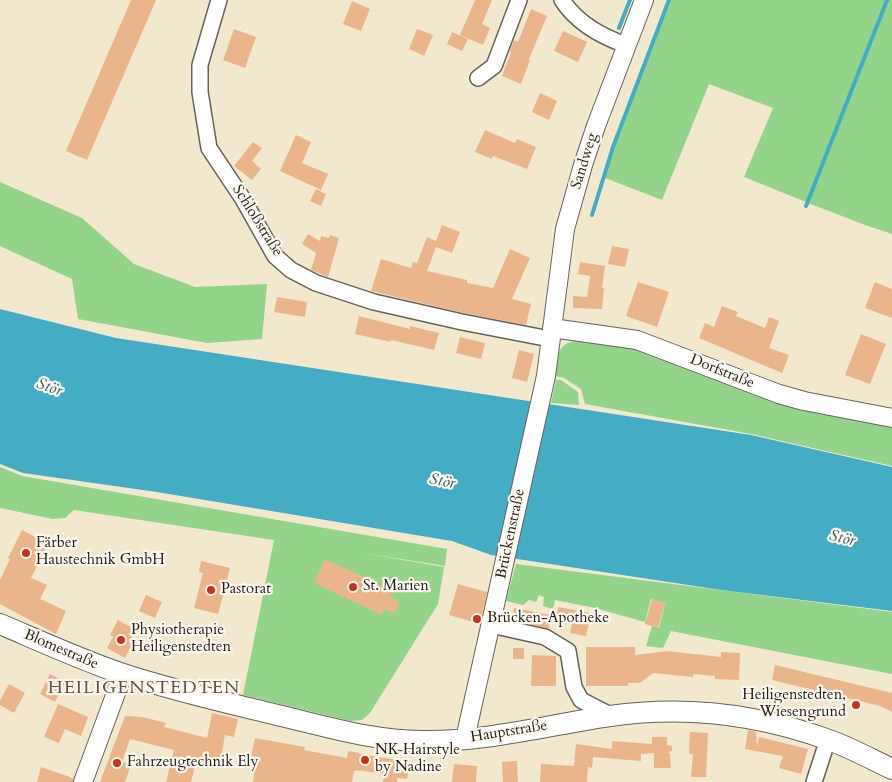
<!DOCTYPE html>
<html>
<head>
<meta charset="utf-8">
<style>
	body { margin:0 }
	canvas { display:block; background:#f1e8ce }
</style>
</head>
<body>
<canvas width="892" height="782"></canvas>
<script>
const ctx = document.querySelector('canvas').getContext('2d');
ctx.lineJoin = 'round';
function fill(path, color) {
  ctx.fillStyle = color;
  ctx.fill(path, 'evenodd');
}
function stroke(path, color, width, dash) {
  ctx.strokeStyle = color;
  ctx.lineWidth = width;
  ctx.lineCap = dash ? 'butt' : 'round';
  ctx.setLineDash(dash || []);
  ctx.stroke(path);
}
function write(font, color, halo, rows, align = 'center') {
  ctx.font = font + ' Cardo,serif';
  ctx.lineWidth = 4.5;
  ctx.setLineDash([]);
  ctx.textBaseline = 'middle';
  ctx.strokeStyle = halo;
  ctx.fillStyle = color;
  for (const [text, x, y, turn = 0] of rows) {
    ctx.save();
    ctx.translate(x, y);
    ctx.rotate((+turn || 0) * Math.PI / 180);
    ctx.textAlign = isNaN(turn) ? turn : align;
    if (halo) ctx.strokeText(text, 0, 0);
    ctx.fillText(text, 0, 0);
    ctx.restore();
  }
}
const green = new Path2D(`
	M671,0H885L806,202L744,177L773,108L709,84L662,200L605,178L614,148Z
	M888,0H892V234L868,226L808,203Z
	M0,182L82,218L134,264L195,287L267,284L262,339L207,343L78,319L72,279L0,246Z
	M590,338L627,344L892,424V466L751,434L585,404L581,389L564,378L556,376C559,345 558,343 590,338Z
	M556,380H561L578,392L579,405L551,403Z
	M0,467L22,476L447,549L445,566L357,552L444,567L438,604L370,713L362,720L350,721L243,695L274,540L74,510L65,518L53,519L0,508Z
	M516,564L892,612V674L671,631L663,648L646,646L652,626L659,628L665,603L651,599L645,622L595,608L555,600L553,609L543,606L544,597L539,595L536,602L529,600L523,605L506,601Z`);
const water = new Path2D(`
	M0,309L116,338L751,435L892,467V611L721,590L491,555L452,541L157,492L23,473L0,464Z`);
const stream = new Path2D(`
	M619,28L630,0
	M806,206L887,0
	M592,215L613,147L669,0`);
const building = new Path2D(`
	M131,0H156L87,160L66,151Z
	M475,0H492L482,24L490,28L483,45L460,35Z
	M352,1L370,9L361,31L343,24Z
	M531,9L547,16L529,59L530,60L521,84L502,76L511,52L510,51L514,40L518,42Z
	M234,29L256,37L245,68L223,60Z
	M417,29L433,35L424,56L409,49Z
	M563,31L587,42L578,62L554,51Z
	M452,32L468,39L462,51L447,44Z
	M540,93L557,101L549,120L532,112Z
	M485,130L515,143L517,139L536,147L527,169L493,156L492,159L475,152Z
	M296,135L311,142L302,163L328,174L321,190L280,171Z
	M253,142L262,148L252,161L261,169L252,180L234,166Z
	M316,189L326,194L321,206L310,201Z
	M442,225L460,232L452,253L436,247L427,271L467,280V283L493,288L510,249L530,258L512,299L531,304L526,325L464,313L371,291L381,259L411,268L413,262L417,263L427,237L436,241Z
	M308,234L320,241L321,236L329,238L330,235L339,238L328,277L311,270L316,253L302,244Z
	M612,246L629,249L625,267L608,264Z
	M580,262L605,266L602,288H604L602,309L573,308V296L587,297L590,276L578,274Z
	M638,282L669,292L657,327L626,316Z
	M875,282L892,289V318L865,308Z
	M277,297L307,302L305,317L274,312Z
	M722,306L738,312L736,316L765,328L769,317L779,321L769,348L789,355L782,373L699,338L705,323L714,327Z
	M359,316L410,329V326L439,333L434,350L391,340V342L355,334Z
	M861,334L886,344L870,384L845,375Z
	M460,337L485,343L481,359L456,353Z
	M519,350L534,354L527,382L512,378Z
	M22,530L48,544L31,578L47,585L40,599L66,611L56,634L0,604V580L10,559L8,558Z
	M325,559L393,591L390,597L400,602L395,614L384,609L382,615L314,583Z
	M201,561L230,568L218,614L194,608L203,573L199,572Z
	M458,584L487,592L480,624L449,615Z
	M146,595L162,602L155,618L139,611Z
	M652,599L665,603L658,628L645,624Z
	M558,607L591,613L586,636L570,633L572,624L556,620Z
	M514,608L551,615L549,629L512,620Z
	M118,620L136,630L129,643L132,644L125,658L107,648L113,637L110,635Z
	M586,647H635V655L667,651L721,657V652L740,653L739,680L715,679V676L693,674V677L653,673L640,683H628V686H586Z
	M513,648H524V659H513Z
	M532,655L556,656V686H531Z
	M775,665L892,693V712L880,706L772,680Z
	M50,674L65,682L55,702L40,694Z
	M9,684L25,693L14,713L0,705V701Z
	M752,687L753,698L742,699V688Z
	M58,704L88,717L81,736L65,729L59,743L44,737Z
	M212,713L238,719L234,737L225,735L220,763L197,759L191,782H166L174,750L130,739L122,762L131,765L125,782H100L125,716L142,717L166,723L164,727L207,738Z
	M748,730L756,732L757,747L759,737L808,749L801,774L779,768L783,756L745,749Z
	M690,732L708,733L706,777H691L693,754H689Z
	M652,737H667V745L672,746V751L667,752L670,753L671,768H654V753L641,754V761L593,757L592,768L588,767L587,782H540L541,764L574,766L576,744L612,749V741L652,744Z
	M255,738L305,747L304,750L347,758L348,751L359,753V754L410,762L407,779L397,778V782H383L384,774L356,770V771H354L352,782H253L256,757L251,756Z
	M517,761L518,782H503L502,762Z
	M454,764L477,766L476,782H452Z
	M41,767L73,778V782H37Z`);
const minor = new Path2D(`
	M219,0L200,65V92L209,148L243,199L275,256L291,270L316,283L374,302L462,322L550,339
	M562,0C577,23 600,36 626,45
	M478,78L494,66L519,0
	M491,625L545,637L568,651L574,687L581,700L612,716
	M814,782L828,739`);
const tertiary = new Path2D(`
	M552,328L637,340L779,394L804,401L892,418
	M465,739L546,376L565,229L583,165L596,126L644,0
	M83,782L123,674`);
const secondary = new Path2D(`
	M0,624C40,641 79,659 120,673C171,690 224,702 277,715C325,726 372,741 422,741C486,742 548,725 610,716C686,705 758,714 829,740C851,748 871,759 892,769`);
const markers = [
	[26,553,5,"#c8321e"],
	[353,587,5,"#c8321e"],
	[211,590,5,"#c8321e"],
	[477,619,5,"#c8321e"],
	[121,640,5,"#c8321e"],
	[856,705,5,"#c8321e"],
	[365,760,5,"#c8321e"],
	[117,763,5,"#c8321e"]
];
const streetNames = [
	["Sandweg",585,161,-73],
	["Schloßstraße",257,221,58],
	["Dorfstraße",722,372,22],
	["Brückenstraße",511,534,-78],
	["Blomestraße",61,650,23],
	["Hauptstraße",509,732,-9]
];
const poiNames = [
	["Färber",36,544],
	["Haustechnik GmbH",36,561],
	["St. Marien",363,587],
	["Pastorat",221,590],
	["Brücken-Apotheke",487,619],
	["Physiotherapie",131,631],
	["Heiligenstedten",131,648],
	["Heiligenstedten,",846,696,"right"],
	["Wiesengrund",846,713,"right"],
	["NK Hairstyle",375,751],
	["by Nadine",375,768],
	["Fahrzeugtechnik Ely",127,763]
];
const waterNames = [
	["Stör",49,388,19],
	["Stör",442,482,11],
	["Stör",842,539,13]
];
const quarterNames = [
	["HEILIGENSTEDTEN",144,689]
];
fill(green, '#93d38a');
fill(water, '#44adc4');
stroke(stream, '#44adc4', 4);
fill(building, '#ebb58c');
stroke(minor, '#67635a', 18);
stroke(tertiary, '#67635a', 20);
stroke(secondary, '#67635a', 22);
stroke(minor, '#fff', 15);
stroke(tertiary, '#fff', 18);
stroke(secondary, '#fff', 20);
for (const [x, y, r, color] of markers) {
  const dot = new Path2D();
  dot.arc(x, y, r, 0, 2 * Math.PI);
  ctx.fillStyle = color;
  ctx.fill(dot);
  stroke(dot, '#fbf7ec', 2);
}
write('15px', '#1c1c1c', '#fbf7ec', streetNames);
write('15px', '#1c1c1c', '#fbf7ec', poiNames, 'left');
write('italic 16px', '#2e5d68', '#fbf7ec', waterNames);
ctx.letterSpacing = '1px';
write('18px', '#645243', '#fbf7ec', quarterNames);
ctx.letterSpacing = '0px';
</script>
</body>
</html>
